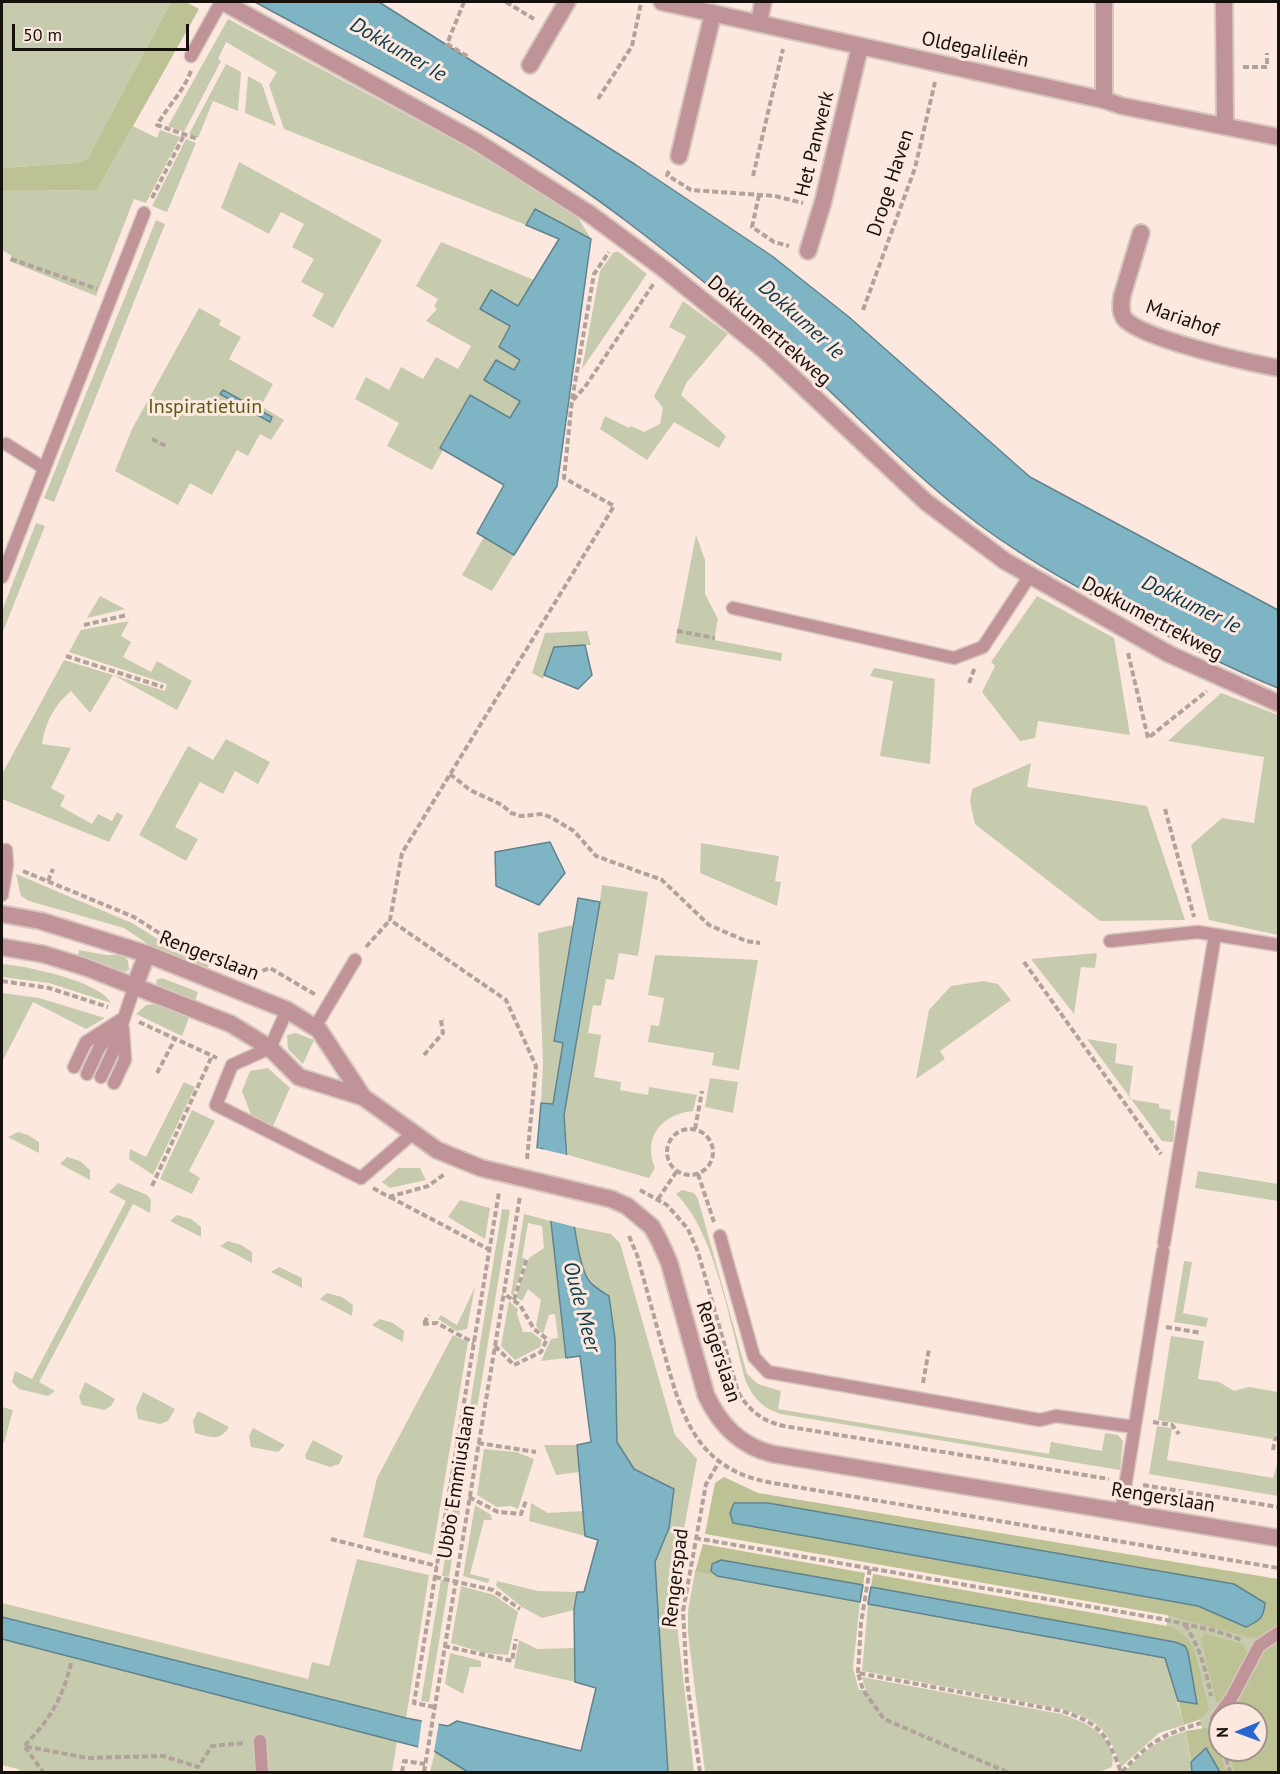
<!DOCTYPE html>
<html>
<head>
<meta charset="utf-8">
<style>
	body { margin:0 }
	#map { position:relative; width:1280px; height:1774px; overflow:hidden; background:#fce8df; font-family:"PT Sans",sans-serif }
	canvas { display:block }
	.frame { position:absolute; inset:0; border:3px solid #17110e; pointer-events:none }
	.north { position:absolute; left:1208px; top:1702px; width:60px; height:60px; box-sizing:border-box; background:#fce8df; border:2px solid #a0928b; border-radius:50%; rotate:269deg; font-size:16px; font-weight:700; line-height:24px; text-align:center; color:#17110e }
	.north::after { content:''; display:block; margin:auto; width:21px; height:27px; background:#2767d3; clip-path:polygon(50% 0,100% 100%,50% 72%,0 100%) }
	.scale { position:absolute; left:12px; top:24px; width:177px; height:27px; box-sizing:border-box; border:3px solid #17110e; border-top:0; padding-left:8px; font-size:18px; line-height:21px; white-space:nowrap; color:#17110e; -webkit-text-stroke:4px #fce8df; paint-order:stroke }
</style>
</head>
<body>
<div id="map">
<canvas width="1280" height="1774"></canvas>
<div class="frame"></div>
<div class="north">N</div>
<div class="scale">50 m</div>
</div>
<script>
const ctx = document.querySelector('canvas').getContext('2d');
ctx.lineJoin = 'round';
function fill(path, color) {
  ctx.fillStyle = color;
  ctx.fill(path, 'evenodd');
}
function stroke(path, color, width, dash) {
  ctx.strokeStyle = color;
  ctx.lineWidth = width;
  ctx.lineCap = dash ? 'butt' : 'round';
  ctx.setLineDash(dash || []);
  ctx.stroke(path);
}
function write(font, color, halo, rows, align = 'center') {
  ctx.font = font + ' "PT Sans",sans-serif';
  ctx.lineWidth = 6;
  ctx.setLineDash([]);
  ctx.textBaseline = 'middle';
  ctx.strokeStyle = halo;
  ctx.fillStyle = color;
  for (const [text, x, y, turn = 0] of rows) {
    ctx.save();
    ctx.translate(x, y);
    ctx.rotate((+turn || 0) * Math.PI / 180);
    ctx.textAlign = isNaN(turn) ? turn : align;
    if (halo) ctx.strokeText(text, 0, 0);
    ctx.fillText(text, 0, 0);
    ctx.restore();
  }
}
const green = new Path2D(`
	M2,2H171L87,159L75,163L2,168Z
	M228,19L452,139L536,189L577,216L591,239L535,209L526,225L284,129L269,85L277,72L226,42L218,59L221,61L184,132L168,126Z
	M226,64L241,72L238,111L213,101L198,138L189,134Z
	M248,76L262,84L276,126L245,113Z
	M133,126L157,138L160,130L180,137L146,203L134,199L96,296L9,261L12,256L2,250V191L97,190Z
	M186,139L196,143L167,212L152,206Z
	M239,162L382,240L333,328L312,316L324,294L301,282L314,259L292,247L304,224L281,212L269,234L221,208Z
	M156,220L165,224L54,502L44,498Z
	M441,242L534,280L518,306L511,326L520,359L514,370L485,380L520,401L510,418L440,448L443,450L432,470L387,446L399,423L355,399L366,377L389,390L401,367L423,379L436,357L458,369L471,346L426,321L437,309L434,306L438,299L416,286Z
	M614,252H619L647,274L582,369L600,271Z
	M683,301L728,334L687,382L681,395L726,436L719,448L674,422L647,460L600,429L605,416L629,428L631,426L644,432L660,424L663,408L654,396L686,336L669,327Z
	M199,308L221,320L219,325L241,337L229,359L273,384L261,406L284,420L271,440L260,434L248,456L237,450L212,495L190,483L178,505L115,471L132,429Z
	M36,523L45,526L2,634V611Z
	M696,535L705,560V594L718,619L714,640L782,653L781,661L675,643Z
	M484,537L514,555L492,591L462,575Z
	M100,596L125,609L87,618Z
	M1037,596L1114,638L1130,735L1038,721L1035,738L1020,741L982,692L995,666L991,662Z
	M129,621L121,636L131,642L123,657L151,672L157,661L192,681L177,710L113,675L90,713L71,691C55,704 45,723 42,744L71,748L51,788L65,796L60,806L92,824L98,814L112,821L117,812L123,816L109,842L2,799V774L64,660L165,691L167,684L69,652L81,630Z
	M587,631L591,645L554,647L543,679L532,673L545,633Z
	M874,668L935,679L930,764L880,756L893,681L870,676Z
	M1221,693L1278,715V935L1209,920L1191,845L1222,818L1254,823L1264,757L1168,741Z
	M226,739L270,762L258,784L235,771L223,794L200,782L175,827L198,839L186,861L139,835L188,746L213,760Z
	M1031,763L1027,787L1147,806L1185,920L1100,921L975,824L970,802L972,789Z
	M701,843L779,856L775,881L781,882L777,906L700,873Z
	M16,874L132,923L169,946L210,962L206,971L158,951L124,928L29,901L21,896Z
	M602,885L648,892L638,956L619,953L614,980L606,979L601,1006L593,1005L588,1033L601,1035L594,1077L621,1082L620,1090L648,1095L649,1087L697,1095L693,1111C662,1114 642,1137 655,1168L649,1178L568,1155L564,1115L595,939Z
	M573,925L554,1040L563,1042L553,1104L541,1102L543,1064L538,933Z
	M79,950L106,955H123L128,961L129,970L122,973L77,957Z
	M1097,953L1095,968L1081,967L1074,1014L1031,959Z
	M655,955L758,960L739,1070L712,1065L714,1053L648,1042L651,1025L659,1026L664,998L648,995Z
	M2,964C26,966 100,981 111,1003L49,983L2,977Z
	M162,978L198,992L195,1001L157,986L156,980Z
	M983,981L998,984L1011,1000L940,1051L945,1059L916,1079L929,1010L951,986Z
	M2,993L39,998L105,1018L86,1029L33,1002L2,1062Z
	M158,1004L190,1015L182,1036L136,1014L146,1005Z
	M296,1033L314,1040L303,1064L288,1049L287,1035Z
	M1087,1039L1117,1044L1115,1063L1133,1066L1129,1099L1159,1104V1108L1171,1110L1170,1120L1175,1121L1173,1142L1162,1141Z
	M268,1068L290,1088L273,1126L251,1115L242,1091L250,1071Z
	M710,1078L738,1082L733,1113L705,1107Z
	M184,1082L195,1087L153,1175L129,1159L130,1149L146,1157Z
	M192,1110L215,1121L189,1171L200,1178L192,1194L160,1179Z
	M18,1132L28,1135L39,1142V1153L8,1137Z
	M67,1157L80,1161L90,1170V1180L60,1164Z
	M398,1168H420L426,1180L390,1188L382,1182Z
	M1198,1171L1278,1184V1201L1195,1188Z
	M118,1183L147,1195L151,1200L150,1213L133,1204L39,1382L55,1391L48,1396L19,1389L12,1382L15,1371L32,1379L126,1201L109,1192Z
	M682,1190L694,1193L698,1199L747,1374L758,1384L781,1391L778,1409L1049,1454L1051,1442L1102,1451L1105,1433L1118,1435L1123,1441L1120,1470L781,1414C764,1409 753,1398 746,1382C731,1328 715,1231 676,1194Z
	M460,1200L490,1208L485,1239L448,1217Z
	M502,1209L510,1210L449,1577L442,1576Z
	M524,1214L551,1221L566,1358L541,1361L551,1339L558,1338L555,1314L549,1315L543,1334L536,1326L541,1300L528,1289L522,1301L516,1297L529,1258L544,1248L542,1226L528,1223L522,1258H525L513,1296L511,1294Z
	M177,1215L191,1219L201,1227V1237L170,1221Z
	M575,1227L611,1234L620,1243L675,1435L697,1459L684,1529L690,1531L678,1610V1634L694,1772H668L655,1562L669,1528L674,1489L634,1469L617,1442L615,1339L609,1296C580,1278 580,1258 575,1227Z
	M228,1241L241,1245L252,1252V1263L220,1246Z
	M1184,1261L1192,1262L1183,1313L1208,1318L1206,1327L1174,1322Z
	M279,1267L302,1278V1288L271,1272Z
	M475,1287L467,1329L457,1331L438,1319L441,1315L457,1325Z
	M327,1293L342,1297L353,1305L352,1316L320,1299Z
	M509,1301L518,1309L517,1314L523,1332H531L542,1340L540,1347L515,1360L501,1346Z
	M380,1319L393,1323L404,1331L403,1342L372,1325Z
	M453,1335L468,1342L432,1555L363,1537L377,1478Z
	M1171,1336L1204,1341L1198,1379L1219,1382L1234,1391L1249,1387L1278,1392V1433L1272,1439L1158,1420Z
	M85,1382L115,1399L111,1406L104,1410L82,1405L79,1397Z
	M143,1392L175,1409L168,1421L160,1424L138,1419L136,1408Z
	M2,1407L13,1410L4,1443L2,1442Z
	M198,1411L229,1427C220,1442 210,1437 195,1433L193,1421Z
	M1157,1426L1172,1428L1167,1460L1273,1478L1278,1461V1496L1149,1474Z
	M253,1428L285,1445L278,1452L251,1447L249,1436Z
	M313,1440L343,1456L339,1464L330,1467L306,1459L305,1455Z
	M544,1445H577L579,1472L556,1475Z
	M484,1449L516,1452L534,1459L518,1509L511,1506L497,1507L477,1495Z
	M531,1503L548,1513L583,1511L585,1536L529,1521Z
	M475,1505L491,1515L492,1520H484L470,1574L490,1579L488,1583L463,1576Z
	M357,1559L429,1575L406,1718L2,1617V1603L308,1679L312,1662L329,1666Z
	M695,1572L860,1602L853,1668L859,1690H866L862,1677L1061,1714C1084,1721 1119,1737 1112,1767L1099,1772H705L688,1633V1611Z
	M441,1580L449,1581L429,1702L421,1701Z
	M497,1581L538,1591L577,1592L574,1610L542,1618L522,1607L496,1586Z
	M461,1586L494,1595L518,1612L508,1655L484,1653L451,1643Z
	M1171,1601L1278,1615V1772H1220L1206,1748L1197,1704L1164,1640ZM1220,1714H1256V1750H1220Z
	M868,1604L1165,1658L1184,1725L1159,1733L1121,1767C1108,1730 1101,1721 1062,1709L862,1671Z
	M2,1639L397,1741L392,1772H21L18,1769L2,1765Z
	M519,1640L537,1649L574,1648L575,1682L514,1668Z
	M450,1653L481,1661V1667H470L463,1694L445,1684Z
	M1186,1731L1192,1772H1125C1145,1750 1157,1740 1186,1731Z
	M435,1752L468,1772H430Z`);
const forest = new Path2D(`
	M171,2H186L199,9L97,190L2,191V168L75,163L87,159Z
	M724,1477L758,1493L1278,1579V1626L1260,1638L1248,1637L1166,1615L705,1534L715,1483ZM734,1503L768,1504L1234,1584L1265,1603L1233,1622L1199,1606L734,1523L730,1513Z
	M703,1544L865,1573L863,1585L721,1560L711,1571L717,1576L695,1572Z
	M873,1574L1173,1627L1188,1639L1194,1648L1209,1709L1201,1719L1184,1725L1178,1701L1197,1703L1185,1646L871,1587Z
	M1205,1634L1243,1644L1248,1654L1221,1704L1216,1702L1201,1638Z
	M1278,1640V1772H1235L1229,1750H1256V1714H1230L1263,1651Z
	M1205,1728L1214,1729L1226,1772H1220L1206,1748L1191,1762L1186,1731Z`);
const water = new Path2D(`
	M255,2H379L636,165L772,256L849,317L1030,477L1278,610V688C1226,667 1177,641 1127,614C1069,583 1011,551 959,509C904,465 855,414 803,366C747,316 689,269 630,224C515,135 381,71 255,2Z
	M535,209L591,239L557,486L514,555L477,533L504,485L440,448L470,395L510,418L520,401L484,380L496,360L514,370L520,360L499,347L510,326L480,309L491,290L518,306L559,239L526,225Z
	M223,390L272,417L270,422L220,394Z
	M585,645L592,675L578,689L544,675L554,647Z
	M550,842L565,873L539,905L496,886L495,852Z
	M578,898L600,902L564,1115C566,1147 573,1256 588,1279C593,1287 601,1291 609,1296L615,1339L617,1442L634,1469L674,1489L669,1528L655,1562L668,1772H468L434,1751L2,1639V1617L406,1718L448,1726L457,1721L581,1751L596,1688L575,1682L574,1610L577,1592H584L598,1540L585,1536L577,1445L591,1442L580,1356L566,1358L543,1149L537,1148L541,1103L553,1104L563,1043L554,1041Z
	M734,1503H768L1234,1584L1265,1603C1264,1618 1259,1621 1246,1627L1198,1606L733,1523L730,1513Z
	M721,1560L863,1585L860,1602L717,1576L711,1571L712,1564Z
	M871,1587L1175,1642L1185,1646L1188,1652L1197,1704L1178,1701L1165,1658L868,1604Z
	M1206,1748L1220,1772H1192L1191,1762Z`);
const pier = new Path2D(`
	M537,1148L571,1156L579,1228L548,1220Z
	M422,1719L439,1722L434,1752L418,1749Z`);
const path = new Path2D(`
	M464,2L447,44L470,58
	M506,2L534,19
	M1243,67H1267V53
	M191,71C183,92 168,106 157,125L198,139
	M598,99L632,46L641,3
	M669,171L667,175L691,190L775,196L803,203
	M753,176L783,49
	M759,195L752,227L774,242L789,246
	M152,198L184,135
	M11,259L97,289
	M863,310L915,168L935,82
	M573,400L585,387L654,283
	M152,439L166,446
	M84,625L127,615
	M677,631L715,638
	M1128,653L1148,738L1207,691
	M66,656L163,687
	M969,683L975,667
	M450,774L470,790L502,805L511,813L521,816L543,814L552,818L574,831L596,856L662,880L709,925L746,941L760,943
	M1165,809L1194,917
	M23,871L134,917L170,940
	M48,881L53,869
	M366,947L390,920
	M1024,962L1161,1154
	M254,974L270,968L316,995
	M2,981L49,988L108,1007
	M139,1022L217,1058
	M424,1055L443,1033L441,1020L444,1019
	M157,1073L175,1039
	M667 1152a23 23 0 1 1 46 0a23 23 0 1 1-46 0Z
	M695,1129L702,1091
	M527,1159L536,1066L506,1000L390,920L402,853L614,506L564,478L572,400L594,274L609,252
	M698,1174L714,1222
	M152,1186L212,1056
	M373,1188L389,1197L428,1186L445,1174
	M640,1190L667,1205L688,1229L698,1252L738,1392C749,1411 764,1422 784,1426L1109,1479
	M390,1197L490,1250
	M658,1199L677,1171
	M629,1236L637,1255C646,1287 655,1320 664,1352C682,1418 697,1470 773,1483L1278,1568
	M514,1300L527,1258
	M424,1323L429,1315
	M423,1324L437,1323L474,1343
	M1166,1327L1201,1333
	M495,1346L514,1365L541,1352L547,1339L534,1329L520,1305L503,1293
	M923,1383L929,1349
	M1153,1422L1172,1425L1179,1434
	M478,1443L536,1452
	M1273,1450L1275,1439L1278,1437
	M1143,1485L1278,1507
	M469,1497L498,1512L521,1514L526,1501
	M695,1538L1162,1619L1216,1631L1242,1640
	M331,1539L437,1566
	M435,1577L493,1590L520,1609
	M1185,1625C1200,1647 1206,1670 1211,1696
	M444,1646L512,1661L516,1639
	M71,1663C63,1698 49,1721 24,1746L87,1758L163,1756L198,1767L212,1746L244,1743
	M858,1673L861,1623L870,1568
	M434,1707L414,1703L499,1192
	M25,1747L43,1772
	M1224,1750L1230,1772
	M402,1772L404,1761L425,1764
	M424,1772L520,1196
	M700,1772L687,1681L683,1611L706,1484L719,1462
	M1007,1772L884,1719L863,1690L858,1673L1062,1711C1102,1724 1107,1735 1121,1772
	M1122,1772C1148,1743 1163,1734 1201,1723`);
const service = new Path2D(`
	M191,56L221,2
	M6,444L44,468
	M2,577L144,213
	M733,608L954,658L983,647L1029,577
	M2,895L7,865L6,850
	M1110,941L1198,932L1278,945
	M287,1010L270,1048L232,1065L216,1105L361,1178L412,1134
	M315,1027L355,960
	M74,1067L86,1042L122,1019
	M87,1074L99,1048L116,1027
	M101,1077L112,1054L135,985
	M114,1083L125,1060L123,1029
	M720,1236L754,1357L768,1372L1040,1420L1056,1416L1134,1427
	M1164,1243L1215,935
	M1121,1512L1163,1251
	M1216,1719L1232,1697L1259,1646L1278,1633
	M260,1741L262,1772`);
const minor = new Path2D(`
	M223,2L477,142L591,215L664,269L764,350L926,502L1005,561L1169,654L1278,703
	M662,2L1104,100L1122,106L1278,137
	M1224,2L1225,126
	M759,23L763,2
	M530,65L567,2
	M1104,100V2
	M679,156L713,13
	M1141,233L1122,296C1121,304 1120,312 1124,318C1138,338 1251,363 1278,368
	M808,251L823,202L860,46`);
const tertiary = new Path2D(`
	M2,914L41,921L147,954L287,1010L319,1030L363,1097L437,1150L481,1168L611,1199L627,1206L652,1227L660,1242L669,1262L706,1395C720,1425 740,1446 773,1454L1278,1538
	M2,947L43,954L85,967L231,1024L270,1048L299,1077L363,1097
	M135,985L147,954`);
const streetNames = [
	["Oldegalileën",975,50,12],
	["Het Panwerk",815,144,-76],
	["Droge Haven",891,183,-72],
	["Mariahof",1182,319,19],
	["Dokkumertrekweg",769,331,41],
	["Dokkumertrekweg",1152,619,28],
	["Rengerslaan",209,956,21],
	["Rengerslaan",718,1352,72],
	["Ubbo Emmiuslaan",457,1482,-81],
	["Rengerslaan",1163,1498,9],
	["Rengerspad",676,1578,-83]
];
const parkNames = [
	["Inspiratietuin",205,407]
];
const waterNames = [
	["Dokkumer Ie",398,50,30],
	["Dokkumer Ie",801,320,42],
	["Dokkumer Ie",1191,605,26],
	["Oude Meer",581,1307,75]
];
fill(green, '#c7cbad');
fill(forest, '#bdc295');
fill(water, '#7fb4c5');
stroke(water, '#60838e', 1.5);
fill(pier, '#fce8df');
stroke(service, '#d7c6be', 15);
stroke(minor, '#d7c6be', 20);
stroke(tertiary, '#d7c6be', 20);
stroke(path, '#b1a29b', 4, [6, 3]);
stroke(service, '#bf9398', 12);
stroke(minor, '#bf9398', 16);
stroke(tertiary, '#bf9398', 16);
write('20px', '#17110e', '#fce8df', streetNames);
write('20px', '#575b14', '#fce8df', parkNames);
write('italic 21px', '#093b48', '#fce8df', waterNames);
</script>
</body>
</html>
